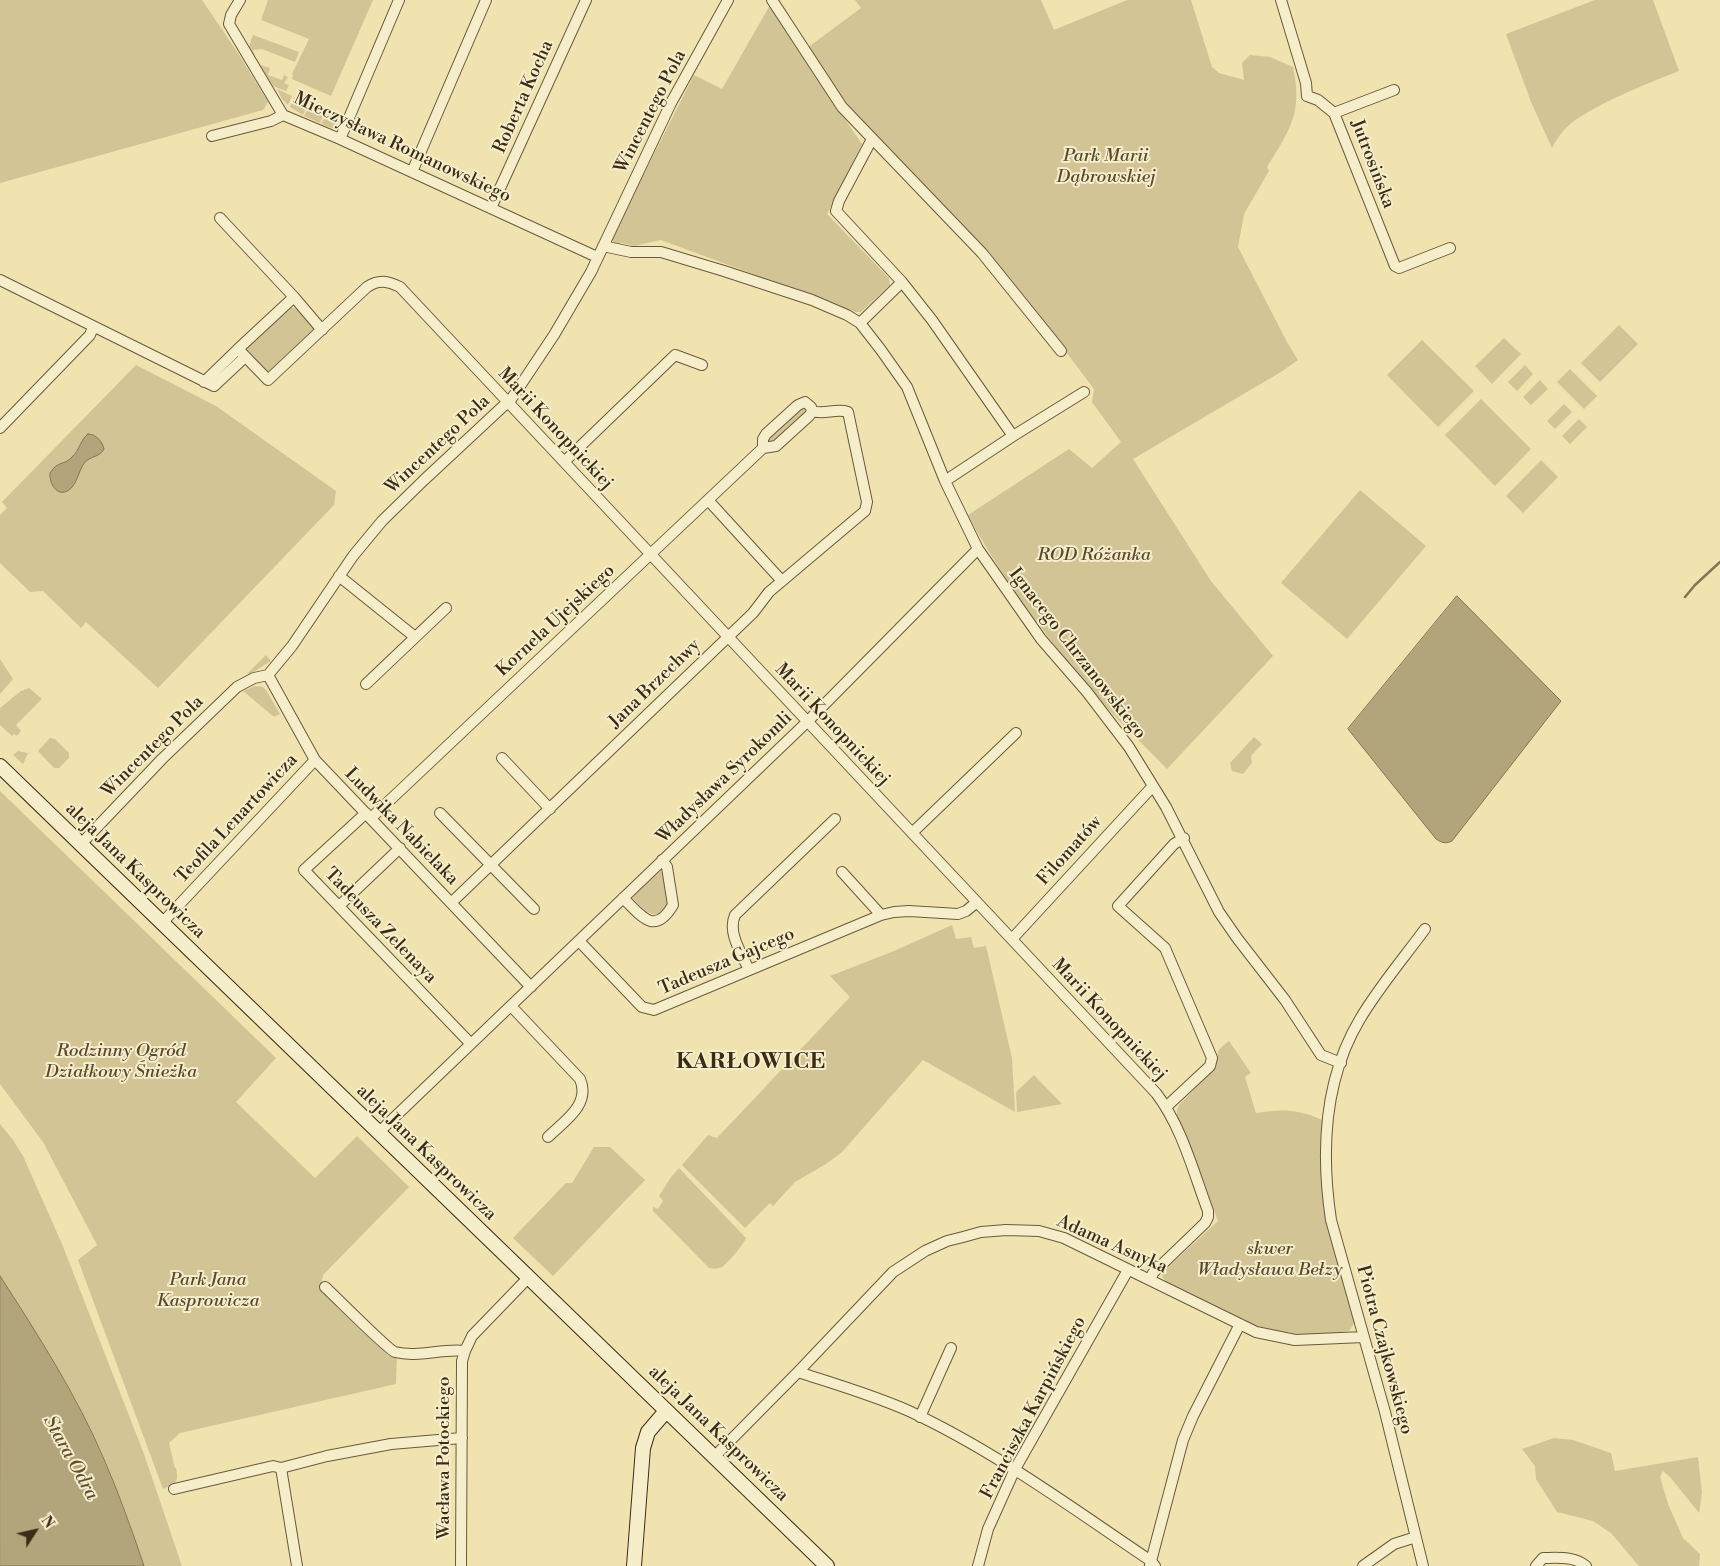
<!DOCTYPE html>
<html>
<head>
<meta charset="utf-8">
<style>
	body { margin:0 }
	#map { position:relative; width:1720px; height:1566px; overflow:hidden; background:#f1e3af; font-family:"Libre Bodoni",serif }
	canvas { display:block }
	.north { position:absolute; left:10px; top:1506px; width:50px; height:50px; -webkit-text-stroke:4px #f6edcb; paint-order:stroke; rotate:55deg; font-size:14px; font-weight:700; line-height:20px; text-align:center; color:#3b2c16 }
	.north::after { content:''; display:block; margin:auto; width:18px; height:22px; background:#3b2c16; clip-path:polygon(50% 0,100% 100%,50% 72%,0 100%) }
</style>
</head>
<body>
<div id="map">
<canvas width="1720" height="1566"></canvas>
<div class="north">N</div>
</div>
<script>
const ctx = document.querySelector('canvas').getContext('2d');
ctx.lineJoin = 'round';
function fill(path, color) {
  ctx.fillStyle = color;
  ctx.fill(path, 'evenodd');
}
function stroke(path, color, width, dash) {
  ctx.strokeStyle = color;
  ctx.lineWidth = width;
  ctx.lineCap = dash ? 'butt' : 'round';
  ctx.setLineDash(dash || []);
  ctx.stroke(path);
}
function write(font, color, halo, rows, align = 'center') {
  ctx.font = font + ' "Libre Bodoni",serif';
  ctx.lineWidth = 4;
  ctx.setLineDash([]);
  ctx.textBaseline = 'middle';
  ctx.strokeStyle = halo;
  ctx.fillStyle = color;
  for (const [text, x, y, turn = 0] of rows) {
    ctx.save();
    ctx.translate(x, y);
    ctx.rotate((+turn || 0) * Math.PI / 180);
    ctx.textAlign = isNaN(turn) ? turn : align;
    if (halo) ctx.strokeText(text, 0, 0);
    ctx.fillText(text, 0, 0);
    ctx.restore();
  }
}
const green = new Path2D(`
	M0,0H202L238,53L268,102L263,110L0,183Z
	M268,0H373L331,96L292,79L293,75L292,74L309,39L261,20Z
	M855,0H1041L1054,30L1127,0H1191L1212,67L1219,73L1244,80L1242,63L1250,55L1270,57L1293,67C1303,112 1290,130 1267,167L1269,171L1244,214L1238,247L1287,342L1298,360L1281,372L1133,459L1211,581L1273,656L1167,769C1146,747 1123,726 1103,703C1052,645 1005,584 968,515L1069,449L1092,468L1121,442L1092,402L1094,389L1057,340L849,109L807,48L861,8Z
	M1595,0H1653L1679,71C1646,84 1607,99 1577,119C1566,126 1558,136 1552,148L1531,102L1506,34Z
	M770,5L831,99L862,144L827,214L889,278L890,285L861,312H855L661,240L634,246L622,243L616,244L611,239L694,75L722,89Z
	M253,35L299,52L295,62L262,49L253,50L255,57L249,46Z
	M260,65L270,68L268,75L282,80L284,75L288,77L284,83L289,85L286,91L273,86Z
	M277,89L292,96L288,105L282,99Z
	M294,97L308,103L303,115L290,107Z
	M310,104L325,111L320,123L304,116Z
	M327,112L342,118L340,127L337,129L331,128L321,124Z
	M290,307L300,310L315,329L314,332L272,372L264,371L247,351L248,344Z
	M1619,325L1638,344L1600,382L1581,363Z
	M1504,338L1521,354L1492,384L1475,366Z
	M1422,340L1474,391L1438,427L1387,375Z
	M136,365L216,406L336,491L334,505L158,688L86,622L81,628L43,591L30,592L0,563V515L7,508L2,502Z
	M1525,365L1533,374L1517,391L1508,382Z
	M1570,369L1597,396L1584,409L1557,382Z
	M1540,380L1548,389L1531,405L1523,397Z
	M1481,399L1531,449L1495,486L1445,435Z
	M1564,404L1572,412L1555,429L1547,421Z
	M804,405L808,412L777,443L768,444L767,437Z
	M1579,419L1587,427L1570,444L1562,436Z
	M1541,460L1558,477L1523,513L1506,496Z
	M1360,490L1426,546L1347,639L1281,583Z
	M266,655L271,661L250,674H247Z
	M0,659L13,679L0,694Z
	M255,686L263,687L266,690L280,714L274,717L243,691Z
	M29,688L42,699L16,725L21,731L17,736L14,734L12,736L0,725V708L21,691Z
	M1254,737L1262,744L1251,756L1252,763L1243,774L1232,771L1230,763Z
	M50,738L55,739L69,753V758L59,768H54L38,751Z
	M18,751L28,753L23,764L13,755Z
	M0,791L276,1058L236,1102L315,1178L357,1136L409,1187L323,1275L320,1288L385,1348L397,1357L396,1384L180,1433L169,1443L175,1468H176C179,1484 176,1483 163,1489L78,1260L97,1245L43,1142L0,1084Z
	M660,871L664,873L669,904L666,909L656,915L647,912L632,898Z
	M952,925L956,939L971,937L974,948L986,946L1012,1058L1015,1112L923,1060L842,1152L826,1164L795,1182L773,1206L770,1203L745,1228L682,1165L708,1135L717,1138L850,997L830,976L894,951Z
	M1229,1041L1251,1073L1245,1077L1256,1113C1282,1109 1298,1109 1322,1120C1321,1146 1319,1173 1323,1198C1329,1240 1344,1281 1355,1322L1349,1331L1318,1335H1293L1259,1328L1166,1282L1162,1276L1165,1270L1218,1221L1177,1115V1110L1179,1105L1216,1067C1220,1050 1213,1053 1229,1041Z
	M1034,1075L1062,1104L1017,1112L1016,1092Z
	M0,1124L13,1140L23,1156L62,1244L144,1454L182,1566H144L129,1521L104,1457L78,1404L52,1358L0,1276Z
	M594,1147H610L645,1180L553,1276L513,1238L566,1183H572Z
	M679,1168L746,1238C743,1245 729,1262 722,1267C717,1269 714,1269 709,1268L653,1211V1207L658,1209L663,1201L659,1196L671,1177Z
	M1554,1438L1573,1440L1611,1453L1615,1471L1698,1457L1702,1493L1699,1513L1671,1478L1663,1471L1660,1477L1668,1504L1683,1538L1700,1554L1699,1566H1639L1611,1533L1593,1521L1557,1512L1536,1479L1535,1466L1522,1449Z`);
const water = new Path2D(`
	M88,434C96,434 102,441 104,449C100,457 91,456 85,462C78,471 78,483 69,490C57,498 49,483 50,473C58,460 64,466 72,457C80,450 80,440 88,434Z
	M1457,596L1561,701L1452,841C1446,844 1442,843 1436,839L1348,729Z
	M0,1276C38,1335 76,1394 104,1459C119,1494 132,1530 144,1566H0Z`);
const stream = new Path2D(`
	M1685,597L1695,585L1720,562`);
const street = new Path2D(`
	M240,0L231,15L229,24L283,115L340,139L597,257
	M772,0L842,107L982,253L1061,351
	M1281,0L1306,83L1307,96L1318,100L1334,113L1395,266L1399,268L1450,248
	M1334,113L1394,90
	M212,136L271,121L283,115
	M340,139L399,0
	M872,139L839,201L836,211L902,282L932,320L1013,436
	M412,172L486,0
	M491,208L586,0
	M220,218L294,297L322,330
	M603,246L631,252H661L724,271L812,300L847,315L860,323L881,350L907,387L945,481L978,549L1041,639L1087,692L1129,747L1166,807L1219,912L1237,938L1285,1000L1321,1055L1341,1063
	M0,280L214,386L245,357
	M294,297L238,349L268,380L367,287C379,279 388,281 400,287L1156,1093C1182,1127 1193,1171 1208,1211V1217L1205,1223L1153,1273L1150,1280
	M860,323L902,282
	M204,382L238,349
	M0,428L90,335L93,327
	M564,462L675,355L702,365
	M945,481L1013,436L1084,392
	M708,500L782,581
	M339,576L415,637
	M268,675L315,760L531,987
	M366,684L446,608
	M502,758L550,809
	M366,813L304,870L471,1044
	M440,813L534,909
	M371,818L763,448L776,446L809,416L812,412L811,407L805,402L798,405L766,434L763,439V448
	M912,833L1016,733
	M80,845L162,759L237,687L254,678L268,675L292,646L353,556L382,521L424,480L512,398L554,335L591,272L671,103L728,0
	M842,872L881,915
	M623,898C641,915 654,937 673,905L667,867L662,860
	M451,903L753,613L769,592L865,511L867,502L848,412C836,408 824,415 812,411
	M339,906L400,848
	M162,923L315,760
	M1012,939L1153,786
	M579,941L642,1007L654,1010L881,915L894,912L909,911L958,914L966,911L977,902
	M749,970C742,954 727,933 735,915L835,819
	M511,1006L580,1079C591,1105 564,1121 548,1137
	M1166,1107L1210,1066L1212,1058L1165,948L1118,906L1174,844L1184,838
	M378,1133L807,722L978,549
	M325,1287C335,1296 388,1350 395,1352C418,1358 442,1348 465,1351
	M798,1372C835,1384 873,1395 909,1411C995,1451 1072,1508 1151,1561L1155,1566
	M920,1417L951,1348
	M714,1457L798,1372L893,1272L925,1251L947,1241L963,1237L981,1232L1006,1230L1039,1231L1064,1238L1256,1332L1295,1340L1364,1337
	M281,1468L297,1566
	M174,1489L273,1466L281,1468L327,1456L391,1444L462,1438
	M1150,1565L1183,1440L1193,1416L1240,1324
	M461,1566L462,1361L465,1351L472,1336L528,1278
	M978,1566L988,1529L1015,1469L1128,1270
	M1363,1566L1394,1544L1416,1537
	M1423,1566L1385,1412L1331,1220C1321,1153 1324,1079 1360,1019C1379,987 1403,959 1425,929
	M1536,1566L1543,1558C1558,1558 1574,1556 1586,1566`);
const secondary = new Path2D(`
	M0,766L827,1566
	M634,1566L643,1448L648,1432L666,1411`);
const streetNames = [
	["Roberta Kocha",524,97,-66],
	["Wincentego Pola",651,112,-63],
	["Mieczysława Romanowskiego",402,148,25],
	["Jutrosińska",1372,164,69],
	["Marii Konopnickiej",555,429,47],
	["Wincentego Pola",438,445,-43],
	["Kornela Ujejskiego",556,621,-43],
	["Ignacego Chrzanowskiego",1077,654,52],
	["Jana Brzechwy",655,684,-44],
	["Marii Konopnickiej",832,725,47],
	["Wincentego Pola",153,747,-45],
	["Władysława Syrokomli",725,778,-44],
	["Teofila Lenartowicza",237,819,-47],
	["Ludwika Nabielaka",401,827,46],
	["Filomatów",1070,851,-48],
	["aleja Jana Kasprowicza",135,871,44],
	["Tadeusza Zelenaya",380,926,46],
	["Tadeusza Gajcego",727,962,-23],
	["Marii Konopnickiej",1109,1020,47],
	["aleja Jana Kasprowicza",426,1153,44],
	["Adama Asnyka",1112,1245,24],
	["Piotra Czajkowskiego",1384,1350,75],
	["Franciszka Karpińskiego",1034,1408,-62],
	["aleja Jana Kasprowicza",718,1434,44],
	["Wacława Potockiego",445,1458,-90]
];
const parkNames = [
	["Park Marii",1106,157],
	["Dąbrowskiej",1106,178],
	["ROD Różanka",1094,556],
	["Rodzinny Ogród",121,1052],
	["Działkowy Śnieżka",121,1073],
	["skwer",1270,1250],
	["Władysława Bełzy",1270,1271],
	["Park Jana",208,1281],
	["Kasprowicza",208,1302]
];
const waterNames = [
	["Stara Odra",70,1458,61]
];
const districtNames = [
	["KARŁOWICE",751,1063]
];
fill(green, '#d2c495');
fill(water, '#b3a57b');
stroke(water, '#837553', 1);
stroke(stream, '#837553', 2.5);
stroke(street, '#685a3c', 12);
stroke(secondary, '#3b2c16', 16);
stroke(street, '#f6edcb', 10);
stroke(secondary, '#f6edcb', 14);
write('18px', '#3b2c16', '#f6edcb', streetNames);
write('italic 18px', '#594a2f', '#f6edcb', parkNames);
write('italic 19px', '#5f5034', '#f6edcb', waterNames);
ctx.letterSpacing = '1px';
write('bold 22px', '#3b2c16', '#f6edcb', districtNames);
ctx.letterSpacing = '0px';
</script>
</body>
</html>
